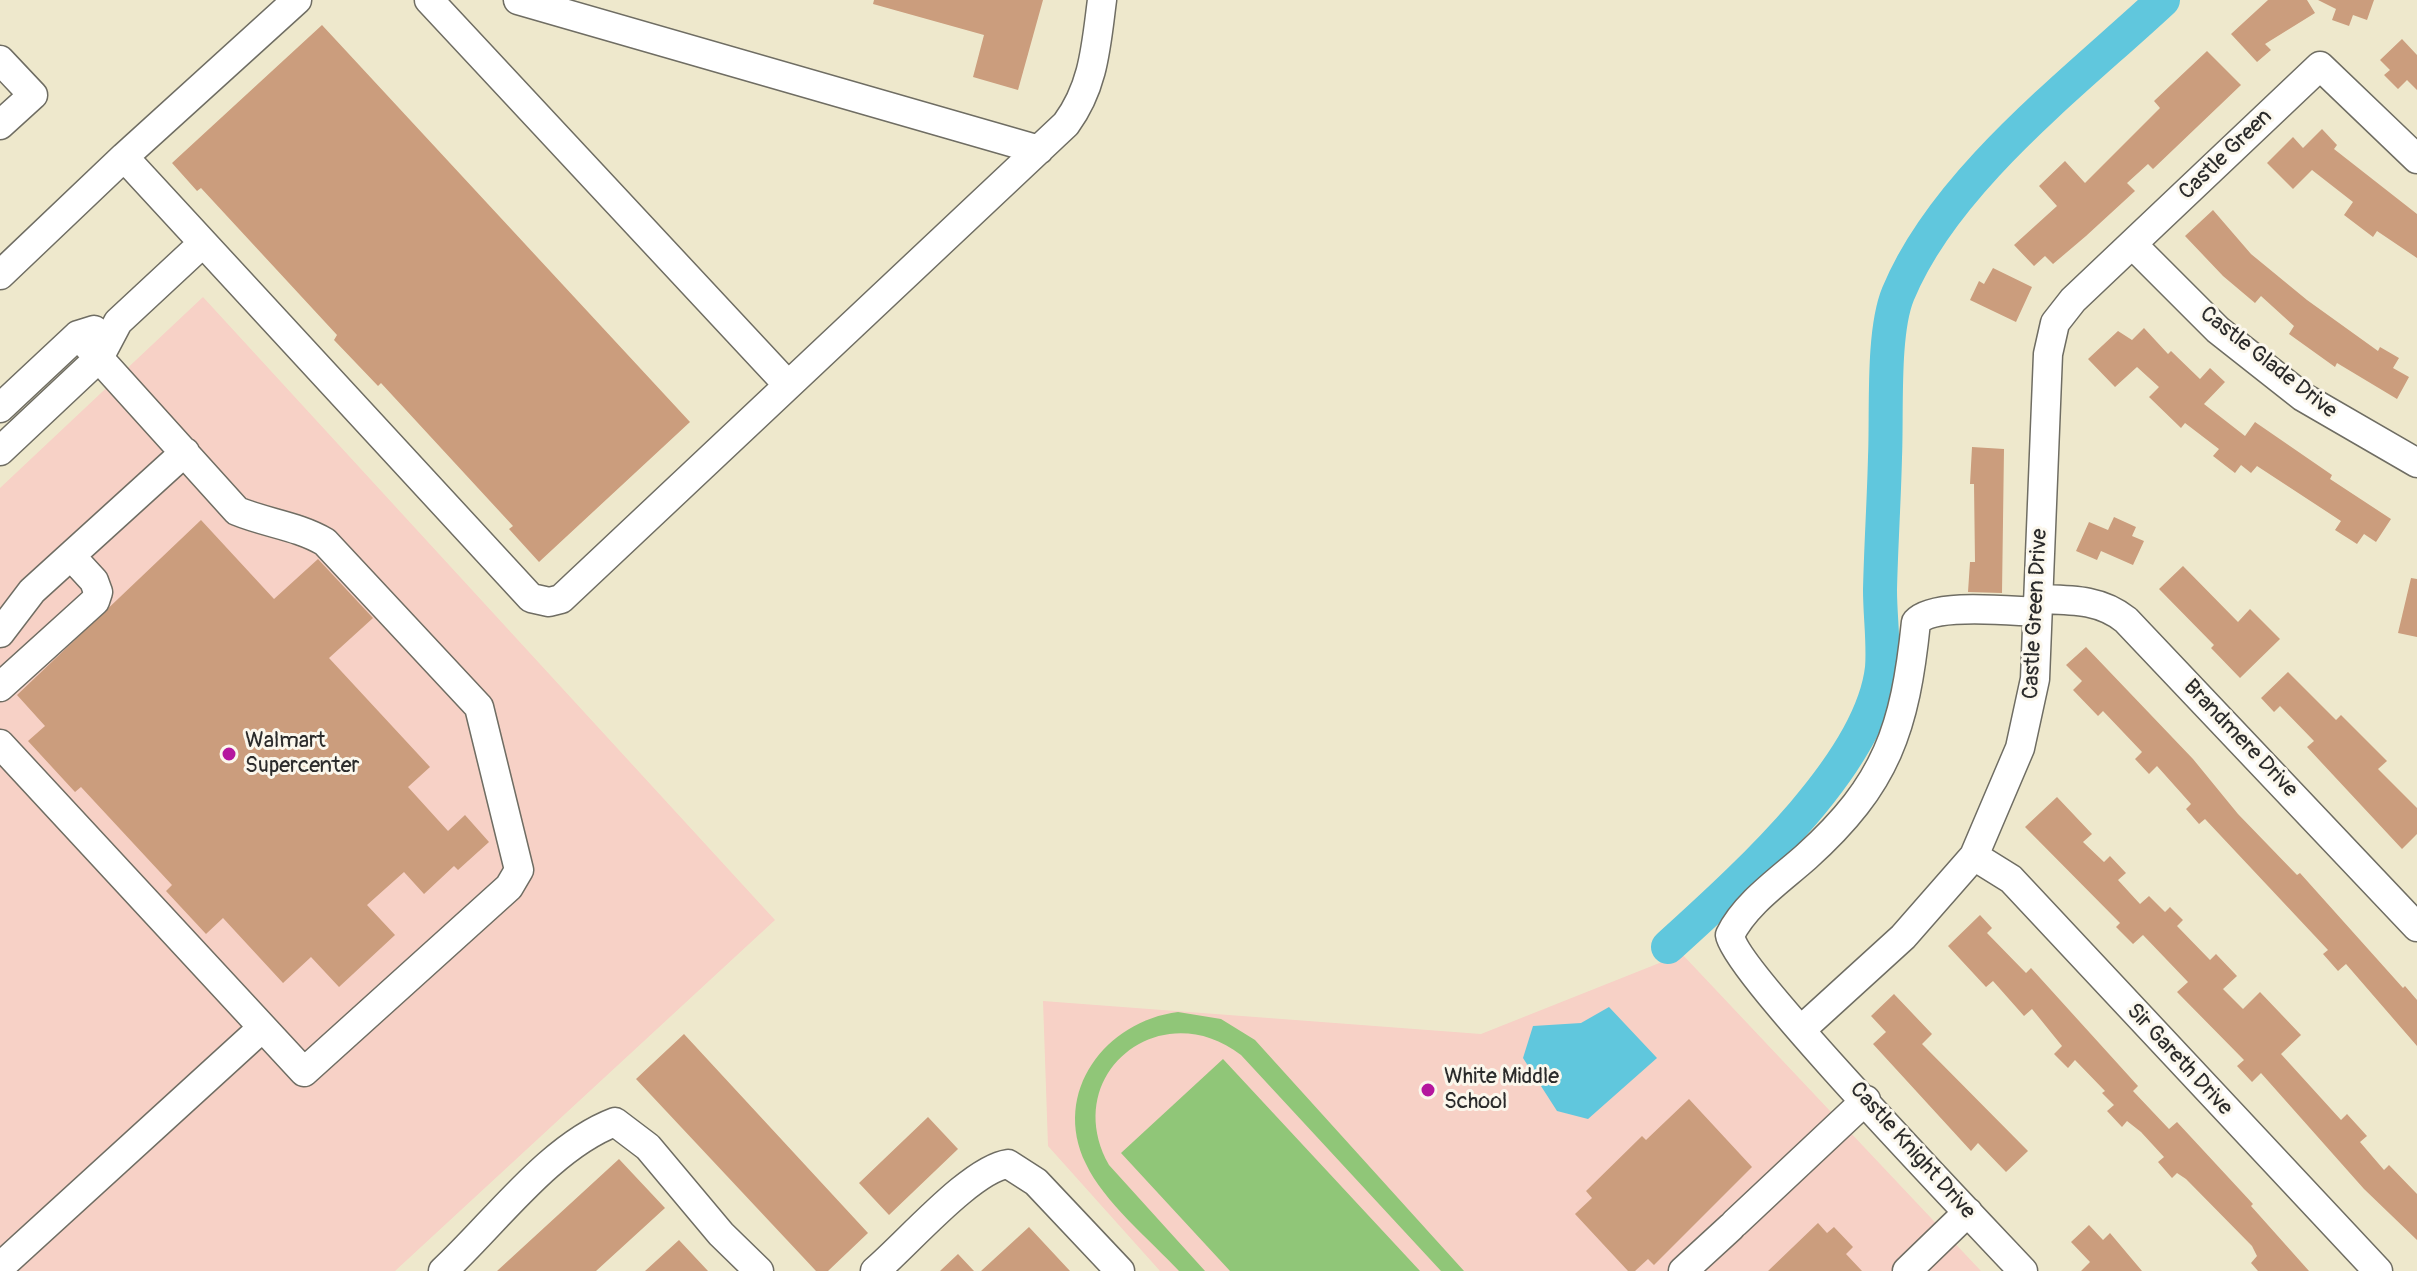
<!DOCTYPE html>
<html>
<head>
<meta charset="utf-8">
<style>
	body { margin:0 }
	canvas { display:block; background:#eee8cc }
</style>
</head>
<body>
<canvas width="2417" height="1271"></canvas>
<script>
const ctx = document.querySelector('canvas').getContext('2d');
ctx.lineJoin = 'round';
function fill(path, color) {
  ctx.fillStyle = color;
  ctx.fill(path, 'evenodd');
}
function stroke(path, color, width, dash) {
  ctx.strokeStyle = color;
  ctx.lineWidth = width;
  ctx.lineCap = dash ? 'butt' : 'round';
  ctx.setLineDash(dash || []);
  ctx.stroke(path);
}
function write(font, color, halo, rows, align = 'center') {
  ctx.font = font + ' Pangolin,sans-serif';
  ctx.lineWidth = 6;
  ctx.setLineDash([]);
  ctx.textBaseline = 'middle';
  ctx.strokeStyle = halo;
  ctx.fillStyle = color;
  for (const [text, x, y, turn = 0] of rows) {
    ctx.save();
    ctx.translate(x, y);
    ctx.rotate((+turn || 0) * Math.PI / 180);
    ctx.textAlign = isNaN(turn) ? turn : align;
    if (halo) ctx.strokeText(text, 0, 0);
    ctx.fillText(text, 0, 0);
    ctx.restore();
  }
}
const built = new Path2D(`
	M203,297L775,920L395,1271H0V488Z
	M1682,954L1981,1271H1160L1048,1146L1043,1001L1481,1034Z`);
const green = new Path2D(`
	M1178,1012L1221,1019L1255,1040L1464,1271H1441L1241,1055C1160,993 1059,1075 1109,1165L1205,1271H1179C1151,1241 1103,1201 1086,1164C1051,1092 1106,1021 1178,1012Z
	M1223,1059L1420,1271H1230L1121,1153Z`);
const water = new Path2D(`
	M1609,1007L1657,1058L1588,1119L1557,1111L1523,1058L1533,1026L1581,1023Z`);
const river = new Path2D(`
	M1668,947C1738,883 1871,766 1882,668C1884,643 1880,616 1880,590C1881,545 1884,501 1885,457C1887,413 1882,333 1898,294C1945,180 2074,83 2163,0`);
const building = new Path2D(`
	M874,0H1043L1018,90L973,77L984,35L873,4Z
	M2268,0H2307L2315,13L2265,44L2271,50L2257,62L2231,34Z
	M2318,0H2374L2367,20L2353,15L2349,26L2332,20L2336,9Z
	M322,25L690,422L539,562L509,529L513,526L381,383L378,386L334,340L337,335L201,188L197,191L172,163Z
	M2402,39L2417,55V90L2407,80L2398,89L2384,75L2390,70L2380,60Z
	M2207,51L2241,85L2153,169L2148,164L2127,183L2135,191L2086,236L2053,264L2045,256L2034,266L2014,245L2057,206L2039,186L2065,161L2085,183L2160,108L2154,101Z
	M2322,129L2337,145L2334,149L2417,214V258L2377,231L2373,237L2344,215L2353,202L2312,170L2293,189L2267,163L2293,137L2303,148Z
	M2213,210L2251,254L2307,300L2378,351L2380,347L2399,358L2393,368L2409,377L2397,399L2337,363L2335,367L2289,334L2294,326L2261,296L2255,303L2223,276L2185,236Z
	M1993,268L2032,287L2016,322L1970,300L1979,281L1984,284Z
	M2144,328L2168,354L2171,351L2200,379L2210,368L2225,382L2204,404L2245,436L2255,422L2332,475L2330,479L2391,519L2376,542L2364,534L2357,544L2335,530L2341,521L2257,466L2251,473L2241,465L2235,473L2213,456L2219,449L2185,423L2181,428L2149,397L2159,387L2137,367L2115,387L2088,359L2118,331L2132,340Z
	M1972,447L2004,449L2002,593L1968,592L1970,562H1975L1974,484H1970Z
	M2114,517L2136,527L2132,536L2144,541L2133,565L2101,551L2097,560L2076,551L2089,522L2108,530Z
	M201,520L274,599L318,559L373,618L329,658L430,767L408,787L448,831L465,815L489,842L458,870L454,866L424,894L404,872L367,905L395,935L339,987L311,957L283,983L223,918L206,934L166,891L172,885L81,787L75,792L28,741L45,726L17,695Z
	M2183,566L2238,622L2250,609L2280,639L2240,678L2211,648L2214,645L2159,589Z
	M2411,578L2417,579V637L2398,633Z
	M2086,647L2193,759L2238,814L2297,875L2300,873L2403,988L2405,986L2417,1000V1046L2346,964L2338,971L2323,954L2328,950L2205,819L2199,824L2186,809L2191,804L2157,766L2149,774L2135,759L2142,752L2103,711L2098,716L2073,690L2082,681L2066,665Z
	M2288,672L2336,720L2341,715L2387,761L2378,769L2417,808V834L2402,849L2307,747L2314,741L2280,706L2274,712L2261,698Z
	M2057,797L2092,834L2083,842L2104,862L2110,856L2126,873L2118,880L2140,904L2149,896L2165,912L2170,907L2183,920L2177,926L2210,960L2216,954L2237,976L2223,989L2243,1009L2260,992L2301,1035L2281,1054L2341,1120L2347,1114L2367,1136L2360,1142L2384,1170L2389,1165L2417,1194V1240L2364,1189L2261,1073L2252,1082L2237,1066L2244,1060L2177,992L2188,982L2143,935L2133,944L2116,927L2120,923L2025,827Z
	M1980,915L1992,928L1987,933L2026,973L2031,968L2138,1086L2133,1091L2169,1129L2177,1122L2253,1204L2251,1206L2309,1271H2258L2251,1263L2257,1256L2252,1246L2186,1179L2177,1173L2172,1178L2158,1162L2164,1157L2141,1132L2127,1121L2122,1127L2107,1111L2114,1105L2102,1093L2105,1091L2075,1060L2068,1068L2054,1054L2062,1046L2032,1009L2024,1016L1993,981L1986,987L1948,946Z
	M1894,994L1932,1034L1922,1044L2028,1151L2006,1172L1978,1143L1971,1151L1873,1044L1886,1032L1871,1016Z
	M684,1034L868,1233L828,1271H816L636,1079Z
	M1689,1099L1752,1167L1654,1265L1648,1259L1635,1271H1628L1575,1214L1592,1198L1586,1191L1642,1136L1646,1140Z
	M928,1117L958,1149L889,1215L859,1183Z
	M619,1159L665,1208L596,1271H497Z
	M1818,1223L1827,1233L1834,1227L1853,1247L1846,1254L1862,1271H1768Z
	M2089,1225L2103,1240L2110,1233L2142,1271H2081L2090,1262L2071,1242Z
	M1029,1227L1070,1271H981Z
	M679,1240L708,1271H645Z
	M958,1254L974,1271H940Z`);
const minor = new Path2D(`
	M297,0L124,157L531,598L549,602L561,599L1066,124C1094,86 1096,46 1102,0
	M429,0L788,385
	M518,0L1039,150
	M0,60L33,95L0,125
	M2133,245L2218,330L2303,397L2417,463
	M0,275L124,157
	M0,408L78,335L94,330
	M0,451L99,358L118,322L203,243
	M2038,599C2071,600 2100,599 2126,620L2417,927
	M0,633L32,591L185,452
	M0,687L95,601L98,592L94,581L71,556
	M0,744L304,1072L509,887L519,870L479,707L325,542C298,526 266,523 237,511L78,335
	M1974,856L2011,879L2378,1271
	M1802,1029L1903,937L1974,856L2020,748L2035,679L2048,354L2055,323L2073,300L2320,66L2417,159
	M1735,1223L1866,1100
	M0,1267L262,1028
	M443,1271C494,1224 549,1147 615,1122L648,1147L721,1234L759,1271
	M875,1271C907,1244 971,1169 1008,1164L1036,1182L1120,1271
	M1683,1271L1731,1227
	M1907,1271L1968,1212
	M2023,1271C1982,1227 1734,970 1730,935C1745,904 1780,880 1806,857C1887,784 1905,729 1916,622C1934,602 2009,611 2037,612`);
const markers = [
	[229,754,8,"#b5179e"],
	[1428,1090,8,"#b5179e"]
];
const streetNames = [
	["Castle Green",2226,155,-44],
	["Castle Glade Drive",2268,363,38],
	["Castle Green Drive",2036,614,-87],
	["Brandmere Drive",2240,739,46],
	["Sir Gareth Drive",2179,1060,47],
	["Castle Knight Drive",1912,1151,48]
];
const poiNames = [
	["Walmart",245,741],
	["Supercenter",245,766],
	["White Middle",1444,1077],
	["School",1444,1102]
];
fill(built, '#f7d1c6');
fill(green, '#90c678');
fill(water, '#60c7dd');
stroke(river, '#60c7dd', 34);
fill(building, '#cb9d7d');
stroke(minor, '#6f6d63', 31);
stroke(minor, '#fff', 28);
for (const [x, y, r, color] of markers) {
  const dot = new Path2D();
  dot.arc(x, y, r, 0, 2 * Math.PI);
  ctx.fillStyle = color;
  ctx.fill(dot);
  stroke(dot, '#fbf7ec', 3);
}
write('22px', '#2b2b2b', '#fbf7ec', streetNames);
write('22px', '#2b2b2b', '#fbf7ec', poiNames, 'left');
</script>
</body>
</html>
